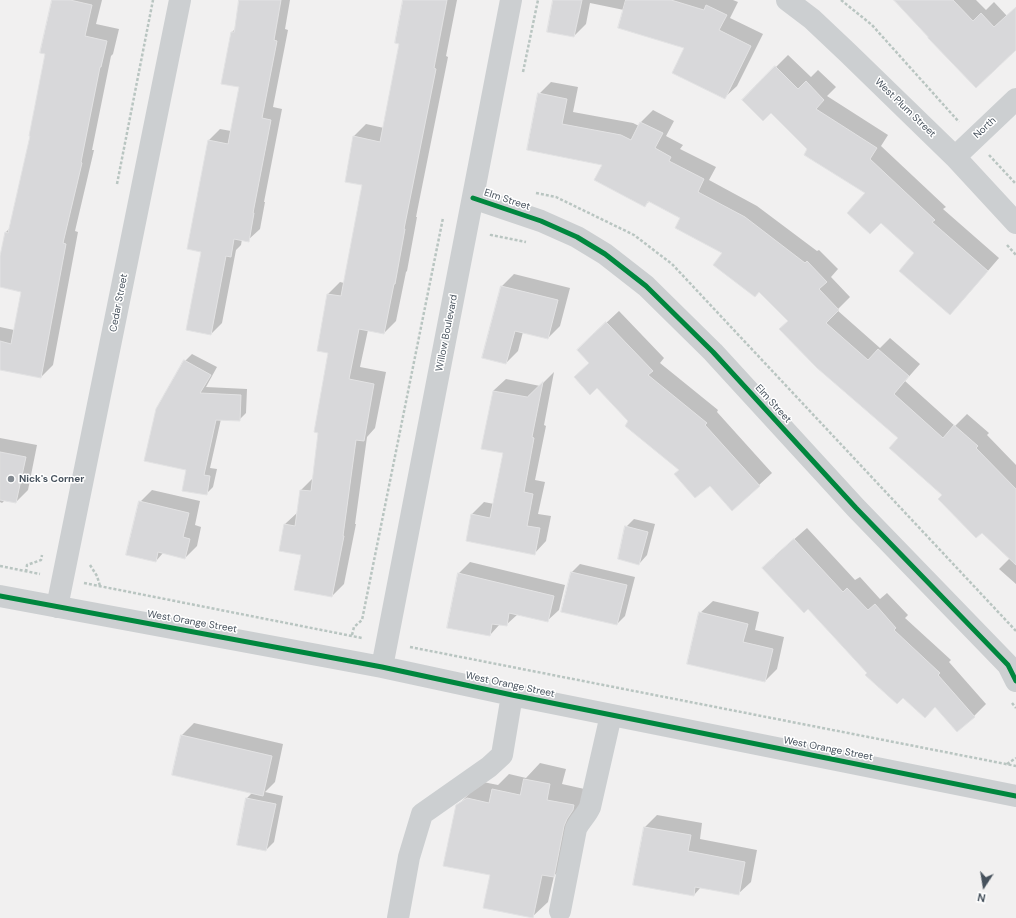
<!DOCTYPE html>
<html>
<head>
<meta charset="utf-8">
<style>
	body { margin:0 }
	#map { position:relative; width:1016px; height:918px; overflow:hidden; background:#f1f0f0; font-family:"DM Sans",sans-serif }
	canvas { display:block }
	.north { position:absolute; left:964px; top:866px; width:40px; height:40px; -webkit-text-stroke:3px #fff; paint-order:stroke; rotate:192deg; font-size:11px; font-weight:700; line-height:16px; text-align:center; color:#47525d }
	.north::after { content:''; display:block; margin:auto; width:14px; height:18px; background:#47525d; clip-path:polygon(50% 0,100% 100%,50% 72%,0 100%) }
</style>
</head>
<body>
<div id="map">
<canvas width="1016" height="918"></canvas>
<div class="north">N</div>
</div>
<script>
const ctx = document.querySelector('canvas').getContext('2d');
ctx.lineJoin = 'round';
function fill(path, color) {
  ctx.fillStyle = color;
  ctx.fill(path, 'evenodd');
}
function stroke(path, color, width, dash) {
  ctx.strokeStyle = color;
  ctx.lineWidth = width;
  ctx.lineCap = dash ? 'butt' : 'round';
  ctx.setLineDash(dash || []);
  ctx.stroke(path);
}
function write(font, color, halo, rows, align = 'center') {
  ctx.font = font + ' "DM Sans",sans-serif';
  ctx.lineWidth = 3;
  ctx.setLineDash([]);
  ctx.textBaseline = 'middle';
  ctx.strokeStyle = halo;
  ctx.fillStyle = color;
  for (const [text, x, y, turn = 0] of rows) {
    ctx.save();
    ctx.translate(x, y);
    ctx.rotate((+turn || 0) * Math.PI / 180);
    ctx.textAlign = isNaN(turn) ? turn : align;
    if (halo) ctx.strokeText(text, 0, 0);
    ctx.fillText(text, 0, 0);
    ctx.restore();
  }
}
const shadow = new Path2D(`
	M54,0H102L96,24L119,29L113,54L111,56L92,150H94L75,231L78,232L53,365L41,377L0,369V327L14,330L22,291L0,286V261L6,232L10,228L32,136L46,53Z
	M241,0H290L285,29L288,30L273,107L282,109L264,202H265L260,229L248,240L242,239L241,245L236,250L222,323L211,334L203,251L189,248L209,140L220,129L231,131L240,86L232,32L235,29Z
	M404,0H457L446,56L448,57L416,217H417L407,271L406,272L396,321L384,333L368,330L360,367L386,372L375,428L367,437L355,524H356L344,584L332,596L303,554L285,524L298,512L301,490L313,478L329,353L318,350L328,294L340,282L344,283L363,185L354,136L366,124L384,128L400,43Z
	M554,0H733L738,2L730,18L763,34L737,86L724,98L686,48L624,10L590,3L586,24L574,36Z
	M895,0H976L986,10L994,2L1007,16L1016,7V48L930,37Z
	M788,55L811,77L818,70L836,87L827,96L888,135L881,146L946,207L943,209L999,258L962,301L916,253L867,193L808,149L771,112L743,100Z
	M551,82L578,87L573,112L633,123L639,126L641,122L653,110L674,121L666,136L683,145L680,149L716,167L709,180L757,206L817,251L819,250L838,269L831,277L850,297L837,310L880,348L890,338L920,364L905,381L955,426L967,414L989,433L987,435L1016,465V584L999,569L1010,558L943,495L899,438L724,252L682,218L650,201L645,205L604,164L528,149L539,94Z
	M514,274L570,288L560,326L548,338L523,332L518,351L506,363L502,286Z
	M619,311L664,358L660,363L718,410L717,412L772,473L759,485L680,470L630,421L590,363V338Z
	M192,354L217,367L206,387L247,389L246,413L239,420L221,419L210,468L217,469L213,487L206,494L187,470L185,361Z
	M554,372L544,425L546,426L535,480L545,482L538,514L551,516L546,541L534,554L472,514L484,502L494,504L504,453L493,391L506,379L540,386Z
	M0,438L37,445L28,490L16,502L5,500L2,503L0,502Z
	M152,490L200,501L195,525L201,527L197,546L185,558L163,553L156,561L140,502Z
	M634,519L655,524L647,555L639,564L626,527Z
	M807,528L855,580L860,577L880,599L887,593L908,615L905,618L951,660L949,662L986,704L974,716L957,731L936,706L903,697L869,673L775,556Z
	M470,562L565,585L559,610L547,621L518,614L506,625L500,624L490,635L458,574Z
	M580,564L635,577L625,616L617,624L572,572Z
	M713,601L759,612L755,630L784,637L777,669L765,681L700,613Z
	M194,723L283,744L275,782L265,792L283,796L274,842L266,850L247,798L253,792L182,735Z
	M540,763L566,769L562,784L589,790L569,860L554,876L548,902L532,917L491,874L457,806L473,790L483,782L498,785L509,774L526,778Z
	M657,815L702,823L700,839L757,850L751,882L738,894L701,887L694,895L634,884L645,827Z`);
const building = new Path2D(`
	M52,0H70L92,5L85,36L107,41L101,67H100L81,162L82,163L63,243L66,244L41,378L0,370V341L11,344L21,292L0,287V256L5,232L8,233L30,136H29L45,54L40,53Z
	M239,0H281L274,40L277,41L262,118L271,120L253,213H254L249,242L234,239L231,257L226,256L211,335L186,330L201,252L187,249L208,140L228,144L239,87L221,84L231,32H234Z
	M403,0H447L434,68L436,69L404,229H405L395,284H394L384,334L359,329L349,379L374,384L364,441L356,440L343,536H344L332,597L294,590L301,555L279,551L284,524L295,526L300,490L311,491L318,433L314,432L328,353L317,351L327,294L341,296L362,185L345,182L353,136L380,142L399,44L395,43Z
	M553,0H582L574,37L547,32Z
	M626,0H671L704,10L706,5L727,15L719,30L751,46L725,99L672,73L684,48L618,28Z
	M894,0H953L973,21L981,13L994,27L1016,7V50L976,88L928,38V37Z
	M775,66L798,89L806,81L824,100L816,109L877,148L870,159L935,220L932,222L988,271L950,315L899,271L914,253L881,223L870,234L847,213L865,193L804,155L807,149L771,113L763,121L742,100Z
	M538,93L567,99L562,124L621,135L631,140L640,122L663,133L655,148L671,157L669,161L704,179L698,192L745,217L805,263L807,261L827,282L819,289L839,310L826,323L868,360L878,349L909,376L894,394L943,438L954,425L978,446L976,448L1016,489V565L982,533L976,538L938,499L942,495L889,448L898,438L817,368L779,329L788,321L759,292L755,297L713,265L722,253L675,228L680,218L648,201L645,207L594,180L602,165L527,150Z
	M501,286L558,300L548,339L515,331L506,364L482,358Z
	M606,322L653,371L648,375L707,423L705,425L760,486L732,511L710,486L695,498L674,474L679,470L625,426L628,421L597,388L590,395L574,377L589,363L577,350Z
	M184,360L211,375L200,393L241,395L240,421L216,420L204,475L210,476L207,495L182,491L186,470L144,461L156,409Z
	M543,382L532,437L534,438L524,492L533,494L527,526L540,528L535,555L466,541L471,514L490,518L503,453L481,449L493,391L527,397Z
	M0,452L26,457L16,503L0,500Z
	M139,501L189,513L183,537L190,539L185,559L158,552L156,562L126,555Z
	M625,526L648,532L639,565L618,559Z
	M794,539L843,592L847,588L868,610L875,604L896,628L894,630L940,673L938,675L975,717L957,732L935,707L925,718L903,698L897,704L865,675L867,673L808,609L804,613L762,568Z
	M571,572L627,585L617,625L561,612Z
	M458,573L554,596L548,622L509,613L507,626L492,624L490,636L447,628Z
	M699,612L748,624L743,642L773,649L765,682L687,664Z
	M181,735L272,756L263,796L172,775Z
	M524,779L550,784L547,800L574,805L573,810L567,819L564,826L554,877L542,875L533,918L483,908L490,875L443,866L456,805L467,798L489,803L492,789L520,795Z
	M246,798L276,804L266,851L237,845Z
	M644,827L691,835L688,851L745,862L739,895L695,887L694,896L633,885Z`);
const path = new Path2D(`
	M841,0L872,25L959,122
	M523,72L538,0
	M989,155L1016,184
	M117,184L153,0
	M536,193L556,197L634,235L672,264L1016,631
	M491,236V235L526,242
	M1007,245L1016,255
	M90,565L97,576L100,586
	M0,566L40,574
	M26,572L27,565L41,560L42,555
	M84,583L362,638
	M352,635L354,627L362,620L443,218
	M410,647L1016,766
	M1012,703L1016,708
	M1007,764L1016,758`);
const minor = new Path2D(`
	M787,0L812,19L848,53L955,157L1016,223
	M955,157L1016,99
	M473,198L541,221L577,237L605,254L646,286L713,352L856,508L1008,665L1016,681
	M0,596L382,667L512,695L1016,796
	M57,607L180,0
	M382,667L511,0
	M560,911L576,829C580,820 586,816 590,807L611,715
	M398,918L409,857L422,814L489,767L502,755L512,695`);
const cycleway = new Path2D(`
	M473,198L541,221L577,237L605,254L646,286L713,352L856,508L1008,665L1016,681
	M0,596L382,667L512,695L1016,796`);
const markers = [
	[11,479,4,"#828990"]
];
const streetNames = [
	["West Plum Street",905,108,44],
	["North",985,128,-43],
	["Elm Street",507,200,18],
	["Cedar Street",119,303,-79],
	["Willow Boulevard",447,333,-79],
	["Elm Street",773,404,48],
	["West Orange Street",192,622,10],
	["West Orange Street",510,685,12],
	["West Orange Street",828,749,11]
];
const poiNames = [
	["Nick's Corner",19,479]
];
fill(shadow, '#0003');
fill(building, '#d8d8da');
stroke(building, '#e2e2e3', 1);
stroke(path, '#b9c5c1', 2.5, [3, 2]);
stroke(minor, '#cccfd1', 22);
stroke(cycleway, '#00873e', 5);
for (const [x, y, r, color] of markers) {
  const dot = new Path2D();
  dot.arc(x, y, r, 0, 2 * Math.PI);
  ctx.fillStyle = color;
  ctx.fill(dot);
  stroke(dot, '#fff', 1.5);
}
write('10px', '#47525d', '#fff', streetNames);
write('bold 10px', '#47525d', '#fff', poiNames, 'left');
</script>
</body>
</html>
